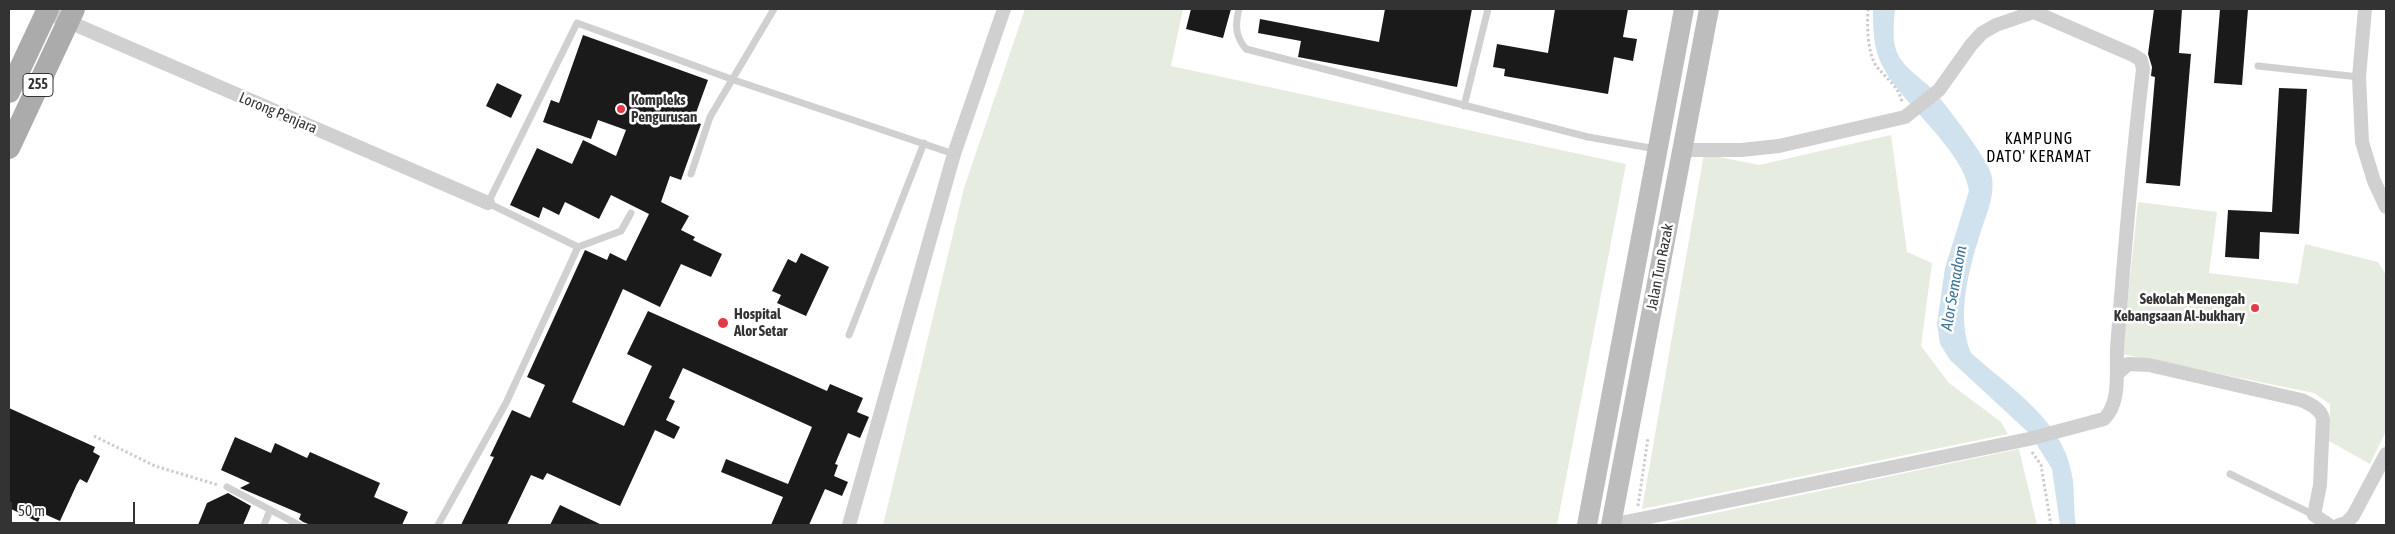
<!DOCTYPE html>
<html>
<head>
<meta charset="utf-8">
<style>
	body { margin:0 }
	#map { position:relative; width:2395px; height:534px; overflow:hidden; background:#fff; font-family:"Asap Condensed",sans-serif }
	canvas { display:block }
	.frame { position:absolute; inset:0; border:10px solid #333; pointer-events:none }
	.scale { position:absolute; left:10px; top:502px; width:125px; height:22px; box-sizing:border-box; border:2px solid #333; border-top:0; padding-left:6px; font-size:15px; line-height:18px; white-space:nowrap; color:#333; -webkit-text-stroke:4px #fff; paint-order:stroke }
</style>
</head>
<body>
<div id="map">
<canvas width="2395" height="534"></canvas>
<div class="frame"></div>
<div class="scale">50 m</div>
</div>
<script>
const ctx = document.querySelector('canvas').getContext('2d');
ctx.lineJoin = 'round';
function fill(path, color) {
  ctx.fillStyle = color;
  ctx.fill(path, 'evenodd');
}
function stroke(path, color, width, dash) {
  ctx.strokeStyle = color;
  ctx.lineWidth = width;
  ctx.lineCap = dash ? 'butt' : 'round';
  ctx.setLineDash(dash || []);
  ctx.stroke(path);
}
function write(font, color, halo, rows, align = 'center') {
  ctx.font = font + ' "Asap Condensed",sans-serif';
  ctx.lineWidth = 5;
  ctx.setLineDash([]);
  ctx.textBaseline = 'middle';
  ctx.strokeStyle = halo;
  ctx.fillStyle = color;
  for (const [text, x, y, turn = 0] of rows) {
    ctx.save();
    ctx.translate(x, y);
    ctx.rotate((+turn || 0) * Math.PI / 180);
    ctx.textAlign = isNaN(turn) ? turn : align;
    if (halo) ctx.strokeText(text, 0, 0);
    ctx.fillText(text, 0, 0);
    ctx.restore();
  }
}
const green = new Path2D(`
	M1025,9H1183L1171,66L1626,164L1557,525H883L964,188Z
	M1891,135L1907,252L1932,263L1921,346L1949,383L2001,422L2008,434L1642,509L1704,154L1759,165Z
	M2138,202L2217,212L2209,273L2298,284L2305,244L2378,262L2386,275V431L2370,464L2329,441L2330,404L2314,393L2122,354Z
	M2019,449L2037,525H1658Z`);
const water = new Path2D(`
	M1873,9H1895C1894,22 1892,37 1896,50C1902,67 1920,77 1932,89C1944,102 1986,157 1991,173C1996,192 1988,210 1982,228C1970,265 1955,315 1971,353C2009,387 2063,420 2072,475C2075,491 2073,509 2076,525H2060L2052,469L2030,434L1950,360L1940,344L1937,324L1945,268L1969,191C1964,150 1901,104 1882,65C1873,48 1873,28 1873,9Z`);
const building = new Path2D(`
	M1191,9H1231L1223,38L1186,29Z
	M1385,9H1472L1457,87L1298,57L1301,41L1258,33L1260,19L1379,42Z
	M1555,9H1628L1623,37L1637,39L1633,61L1614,57L1608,94L1504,76L1505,69L1493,67L1497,44L1548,53Z
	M2154,9H2182L2179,53L2191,54L2180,186L2146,183L2155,77L2151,76L2152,67L2148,54Z
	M2220,9H2248L2242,85L2214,83Z
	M583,35L708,80L693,121L701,124L681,180L670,176L661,202L689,216L681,230L695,237L693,240L722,254L711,277L681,264L660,307L623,289L572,402L624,426L652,366L627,354L648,311L827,391L830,384L863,398L857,412L869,417L860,438L848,433L835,464L838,465L834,476L848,482L842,496L825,489L809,525H771L783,497L721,472L726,459L788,484L812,427L683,368L669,398L675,401L666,420L680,427L674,439L655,430L620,506L547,473L543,480L531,475L507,525H461L494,457L490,456L512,410L530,418L545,385L527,377L585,250L607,260L610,253L626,261L649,214L611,195L599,219L565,202L559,215L543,207L539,218L510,205L537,148L572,164L583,140L616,156L626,130L598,120L591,139L543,122L551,100L559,103Z
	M497,83L522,95L511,118L486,106Z
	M2279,88L2307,89L2299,234L2260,232L2259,259L2225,257L2228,210L2272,212Z
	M801,253L829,267L806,316L777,303L781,295L772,291L788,259L796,263Z
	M9,408L95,447L93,452L100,456L87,483L80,479L77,484L60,521L42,513L38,522L9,508Z
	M235,437L271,453L275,443L307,458L310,452L380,483L374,497L408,512L402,525H311L303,522L299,519L301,514L240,488L250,483L221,470Z
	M228,493L251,506L243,525H198L207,503Z
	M560,505L602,525H550Z`);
const path = new Path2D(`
	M1868,9C1867,24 1867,54 1877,67C1886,78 1899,87 1902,102
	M94,436L155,466L218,485
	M2032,452L2041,465L2051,525
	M1638,506L1648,438`);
const lane = new Path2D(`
	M1239,9C1235,25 1235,36 1246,49L1588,137L1656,149
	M2258,66L2359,77
	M1464,106L1488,9
	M691,174L710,117L774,9
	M631,213L621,231L578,247L488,203L577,23L734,80L954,154
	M849,335L924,143
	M2230,474L2314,515
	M227,487L299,525
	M264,525L270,510
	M438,525L506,403L578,247`);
const street = new Path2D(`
	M2365,9L2359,77L2362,142L2374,181L2386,207
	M46,12L488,203
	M1682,150H1741L1779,146L1905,117L1939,90L1971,45L1982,33L1996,25L2034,12L2036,9
	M2117,374L2128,364L2149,365L2301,400C2310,404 2321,409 2323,419L2320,485L2314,515L2329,525
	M849,525L954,154L1004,9
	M1611,525L2029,439L2104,419C2121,403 2116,371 2117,349C2124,255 2132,162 2143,69L2141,60L2133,55L2034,12
	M2339,525L2346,523L2353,516L2386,454`);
const secondary = new Path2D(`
	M1587,525L1684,9
	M1611,525L1709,9`);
const primary = new Path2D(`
	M9,92L48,9
	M9,148L74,9`);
const markers = [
	[621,109,5,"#e63946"],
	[2255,308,5,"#e63946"],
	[723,323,6,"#e63946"]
];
const shields = [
	[38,85,30]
];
const shieldNames = [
	["255",38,85]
];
const poiNames = [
	["Kompleks",631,100],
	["Pengurusan",631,117],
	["Sekolah Menengah",2245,299,"right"],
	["Kebangsaan Al-bukhary",2245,316,"right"],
	["Hospital",734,314],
	["Alor Setar",734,331]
];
const streetNames = [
	["Lorong Penjara",278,113,23],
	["Jalan Tun Razak",1660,267,-79]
];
const neighbourhoodNames = [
	["KAMPUNG",2039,139],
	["DATO' KERAMAT",2039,157]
];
const waterNames = [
	["Alor Semadom",1954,288,-80]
];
fill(green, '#e6ecdf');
fill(water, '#cfe2ee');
fill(building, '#1a1a1a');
stroke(path, '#cdcdcd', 3, [2.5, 2.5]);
stroke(lane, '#d0d0d0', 7);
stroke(street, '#d0d0d0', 14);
stroke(secondary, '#bdbdbd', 20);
stroke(primary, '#ababab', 22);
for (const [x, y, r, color] of markers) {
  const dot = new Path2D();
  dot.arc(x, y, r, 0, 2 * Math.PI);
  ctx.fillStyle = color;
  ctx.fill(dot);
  stroke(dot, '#fff', 2);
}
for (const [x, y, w] of shields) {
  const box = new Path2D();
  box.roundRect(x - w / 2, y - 11.5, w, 23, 4);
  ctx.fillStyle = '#fff';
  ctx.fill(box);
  stroke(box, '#333', 1);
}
write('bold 14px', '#333', null, shieldNames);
write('bold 15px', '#333', '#fff', poiNames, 'left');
write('15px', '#333', '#fff', streetNames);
ctx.letterSpacing = '1px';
write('16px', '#000', '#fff', neighbourhoodNames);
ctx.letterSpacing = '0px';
write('italic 16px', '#3f7597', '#fff', waterNames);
</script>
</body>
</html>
